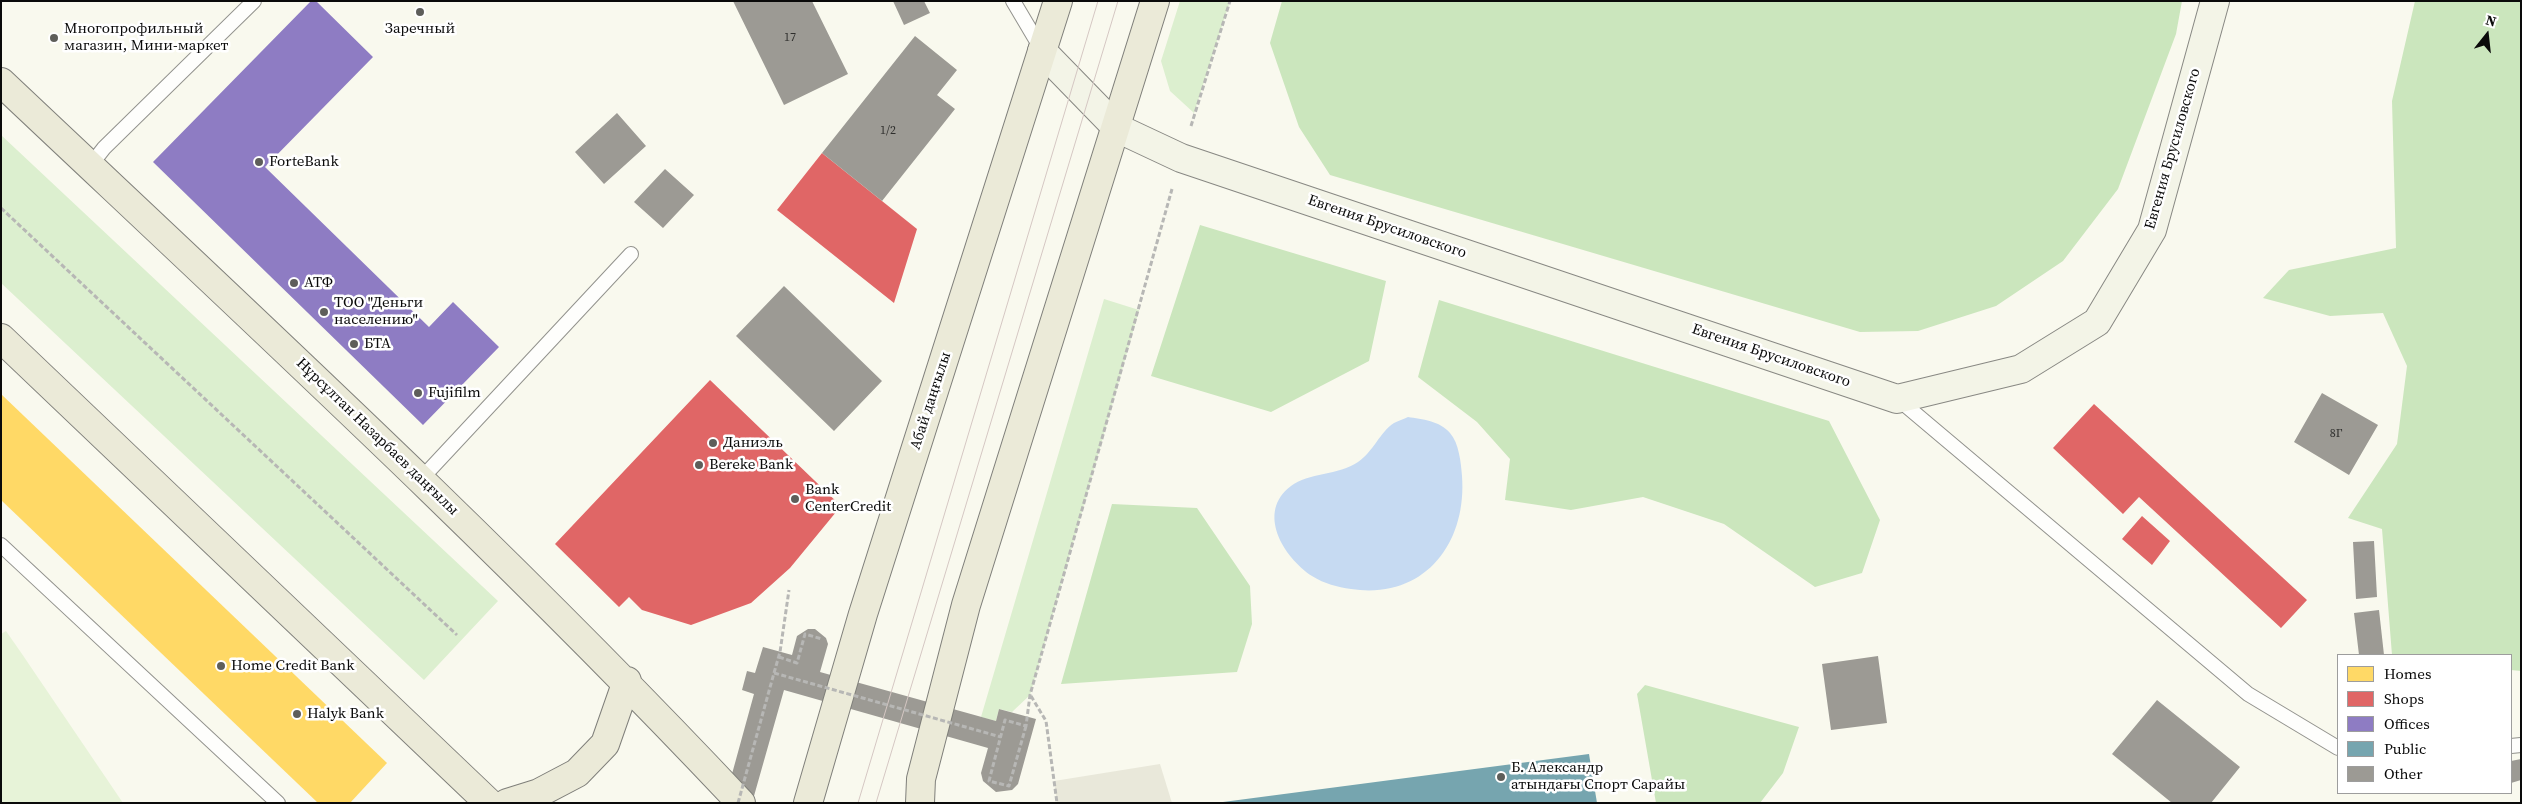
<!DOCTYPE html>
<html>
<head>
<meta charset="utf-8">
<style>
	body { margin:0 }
	#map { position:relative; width:2522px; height:804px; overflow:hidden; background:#f9f9ee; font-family:"Source Serif 4",serif }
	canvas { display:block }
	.frame { position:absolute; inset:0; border:2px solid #0a0a0a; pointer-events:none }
	.legend { position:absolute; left:2337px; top:654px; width:175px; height:140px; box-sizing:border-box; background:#fff; border:1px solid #9d9d9d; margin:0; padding:6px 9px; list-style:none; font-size:15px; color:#0a0a0a }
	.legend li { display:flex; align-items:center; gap:10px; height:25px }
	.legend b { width:25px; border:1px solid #9d9d9d }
	.north { position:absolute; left:2462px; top:10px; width:50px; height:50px; -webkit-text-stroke:4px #fff; paint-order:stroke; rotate:16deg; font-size:14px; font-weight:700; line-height:20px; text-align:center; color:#0a0a0a }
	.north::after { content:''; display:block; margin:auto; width:18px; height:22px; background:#0a0a0a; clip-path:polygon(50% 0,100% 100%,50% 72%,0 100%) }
</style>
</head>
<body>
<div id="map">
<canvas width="2522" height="804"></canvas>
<div class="frame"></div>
<ul class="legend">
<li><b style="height:14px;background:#ffd966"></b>Homes</li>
<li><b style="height:14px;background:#e06666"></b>Shops</li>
<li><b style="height:14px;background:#8e7cc3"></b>Offices</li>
<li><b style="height:14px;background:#76a5af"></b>Public</li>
<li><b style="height:14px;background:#9c9a94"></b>Other</li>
</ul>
<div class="north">N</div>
</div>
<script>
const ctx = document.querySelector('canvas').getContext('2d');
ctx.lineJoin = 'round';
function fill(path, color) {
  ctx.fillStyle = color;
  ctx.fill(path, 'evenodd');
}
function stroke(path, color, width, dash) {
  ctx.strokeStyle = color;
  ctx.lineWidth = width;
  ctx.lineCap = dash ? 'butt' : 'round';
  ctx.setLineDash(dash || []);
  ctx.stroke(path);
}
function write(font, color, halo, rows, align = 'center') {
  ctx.font = font + ' "Source Serif 4",serif';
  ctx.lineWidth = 5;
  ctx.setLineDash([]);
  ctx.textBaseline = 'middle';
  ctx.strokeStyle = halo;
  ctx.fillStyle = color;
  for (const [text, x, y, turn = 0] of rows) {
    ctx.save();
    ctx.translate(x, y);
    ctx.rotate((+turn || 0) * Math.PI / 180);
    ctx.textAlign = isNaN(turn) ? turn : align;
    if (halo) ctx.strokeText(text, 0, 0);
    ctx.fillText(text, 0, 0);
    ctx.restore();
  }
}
const green = new Path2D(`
	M1180,1H1230L1194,113L1170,91L1161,61Z
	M1,135L498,601L424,680L1,283Z
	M1104,299L1139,310L1030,695L1012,712L999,709L996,721L981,717Z`);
const forest = new Path2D(`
	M1282,1H2182L2176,34L2118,189L2063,261L1996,306L1918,331L1860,332L1330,175L1299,127L1270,43Z
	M2415,1H2521V671L2511,670V655H2392L2382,529L2348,518L2397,444L2407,366L2383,313L2330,316L2263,298L2289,270L2396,248L2392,101Z
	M1200,225L1386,281L1369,361L1271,412L1151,376Z
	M1439,300L1829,421L1880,520L1862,573L1815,587L1724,524L1643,497L1571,510L1505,500L1510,459L1477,422L1418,377Z
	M1112,504L1197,508L1250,586L1252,624L1237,672L1061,684Z
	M1645,685L1799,727L1783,773L1760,803H1656L1637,694Z`);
const pitch = new Path2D(`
	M6,631L22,654L123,803H1V634Z`);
const plaza = new Path2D(`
	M1160,764L1172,803H1057L1054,781Z`);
const water = new Path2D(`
	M1408,417C1422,419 1440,421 1450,433C1459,443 1461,463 1462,476C1467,544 1424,600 1351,589C1337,587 1325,584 1312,576C1283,557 1256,512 1291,486C1308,473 1339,475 1358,462C1373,452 1380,432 1394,423C1398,421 1404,419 1408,417Z`);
const homes = new Path2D(`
	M1,394L387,763L350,803H318L1,500Z`);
const shops = new Path2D(`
	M822,153L917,229L894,303L777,210Z
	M710,380L841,506L790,568L751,603L691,625L642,610L629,597L619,607L555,544Z
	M2094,404L2307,600L2281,628L2139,497L2123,514L2053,448Z
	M2142,516L2170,541L2152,565L2122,539Z`);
const offices = new Path2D(`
	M311,1H316L373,57L265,167L429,327L453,302L499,347L423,425L153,162Z`);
const public = new Path2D(`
	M1589,754L1597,803H1223V802Z`);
const building = new Path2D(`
	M733,1H812L848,74L784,105Z
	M893,1H924L930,13L904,25Z
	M915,36L957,70L937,95L955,109L882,201L822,153Z
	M617,113L646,146L604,184L575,152Z
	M665,169L694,195L663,228L634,202Z
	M784,286L882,381L834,431L736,336Z
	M2322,393L2378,425L2349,475L2294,442Z
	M2374,541L2377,597L2356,599L2353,542Z
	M2379,610L2384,655H2359L2354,613Z
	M808,629H815L826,638L828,644L820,672L996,721L999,709L1036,719L1018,784L1012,790L996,792L983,781L981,773L988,748L784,690L752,803H724L754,694L742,690L747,671L755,673L763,647L792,655L797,636Z
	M1878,656L1887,723L1831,730L1822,664Z
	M2157,700L2240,767L2211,803H2172L2112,754Z
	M2521,759V780L2511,783V761Z`);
const path = new Path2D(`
	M1191,126L1230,1
	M1,208L457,635
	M779,657L797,663L805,634L822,639
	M774,673L780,652L789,590
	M1031,696L1046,721L1057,803
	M1026,726L1009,786L989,781L1005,720L1026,726L1030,695L1172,189`);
const lane = new Path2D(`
	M1013,1L1042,50
	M90,166L104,148L254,1
	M1898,399L2248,694L2338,748
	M422,478L631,254
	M1,545L278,803
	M2511,746L2521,745`);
const secondary = new Path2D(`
	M1042,51L1117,128L1181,158L1897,399L2021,369L2097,322L2152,230L2215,1`);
const primary = new Path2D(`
	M1,82C252,319 505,552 741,803
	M1,338L489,803
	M507,803L539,793L577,773L605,744L627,681
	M808,803L863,614L1058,1
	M920,803L921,779L966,605L1155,1`);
const tram = new Path2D(`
	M858,803L1098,1
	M876,803L1118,1`);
const pathBridge = new Path2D(`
	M738,803L774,673L1001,737`);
const markers = [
	[420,12,5,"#5e5e5a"],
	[54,38,5,"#5e5e5a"],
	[259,162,5,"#5e5e5a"],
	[294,283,5,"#5e5e5a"],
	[324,312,5,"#5e5e5a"],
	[354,344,5,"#5e5e5a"],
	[418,393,5,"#5e5e5a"],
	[713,443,5,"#5e5e5a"],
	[699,465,5,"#5e5e5a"],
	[795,499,5,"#5e5e5a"],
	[221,666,5,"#5e5e5a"],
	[297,714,5,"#5e5e5a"],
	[1501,777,5,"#5e5e5a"]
];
const numberNames = [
	["17",790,38],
	["1/2",888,131],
	["8Г",2336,434]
];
const poiNames = [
	["Многопрофильный",64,29],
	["магазин, Мини-маркет",64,46],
	["Заречный",420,29,"center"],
	["ForteBank",269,162],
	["АТФ",304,283],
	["ТОО \"Деньги",334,303],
	["населению\"",334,320],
	["БТА",364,344],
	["Fujifilm",428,393],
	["Даниэль",723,443],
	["Bereke Bank",709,465],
	["Bank",805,490],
	["CenterCredit",805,507],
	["Home Credit Bank",231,666],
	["Halyk Bank",307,714],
	["Б. Александр",1511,768],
	["атындағы Спорт Сарайы",1511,785]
];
const streetNames = [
	["Евгения Брусиловского",2173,149,-74],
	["Евгения Брусиловского",1387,227,19],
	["Евгения Брусиловского",1771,356,19],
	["Абай даңғылы",931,401,-72],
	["Нұрсұлтан Назарбаев даңғылы",377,437,44]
];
fill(green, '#dcefcf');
fill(forest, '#cbe6bd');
fill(pitch, '#e7f3d8');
fill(plaza, '#e9e8da');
fill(water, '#c6daf2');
fill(homes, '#ffd966');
fill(shops, '#e06666');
fill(offices, '#8e7cc3');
fill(public, '#76a5af');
fill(building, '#9c9a94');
stroke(lane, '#92928d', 16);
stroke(secondary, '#888883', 30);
stroke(primary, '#7f7f7a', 30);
stroke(path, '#b7b7b5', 3, [5, 2.5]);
stroke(lane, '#fefefc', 14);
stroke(secondary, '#f3f4e7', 28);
stroke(primary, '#ebead8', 28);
stroke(tram, '#d5c7c3', 1);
stroke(pathBridge, '#b7b7b5', 3, [5, 2.5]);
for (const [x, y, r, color] of markers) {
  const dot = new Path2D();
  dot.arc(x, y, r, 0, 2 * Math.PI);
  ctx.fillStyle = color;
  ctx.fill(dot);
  stroke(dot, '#fff', 2);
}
write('12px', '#2e2e2c', null, numberNames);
write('15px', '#0a0a0a', '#fff', poiNames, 'left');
write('15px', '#0a0a0a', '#fff', streetNames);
</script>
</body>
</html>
